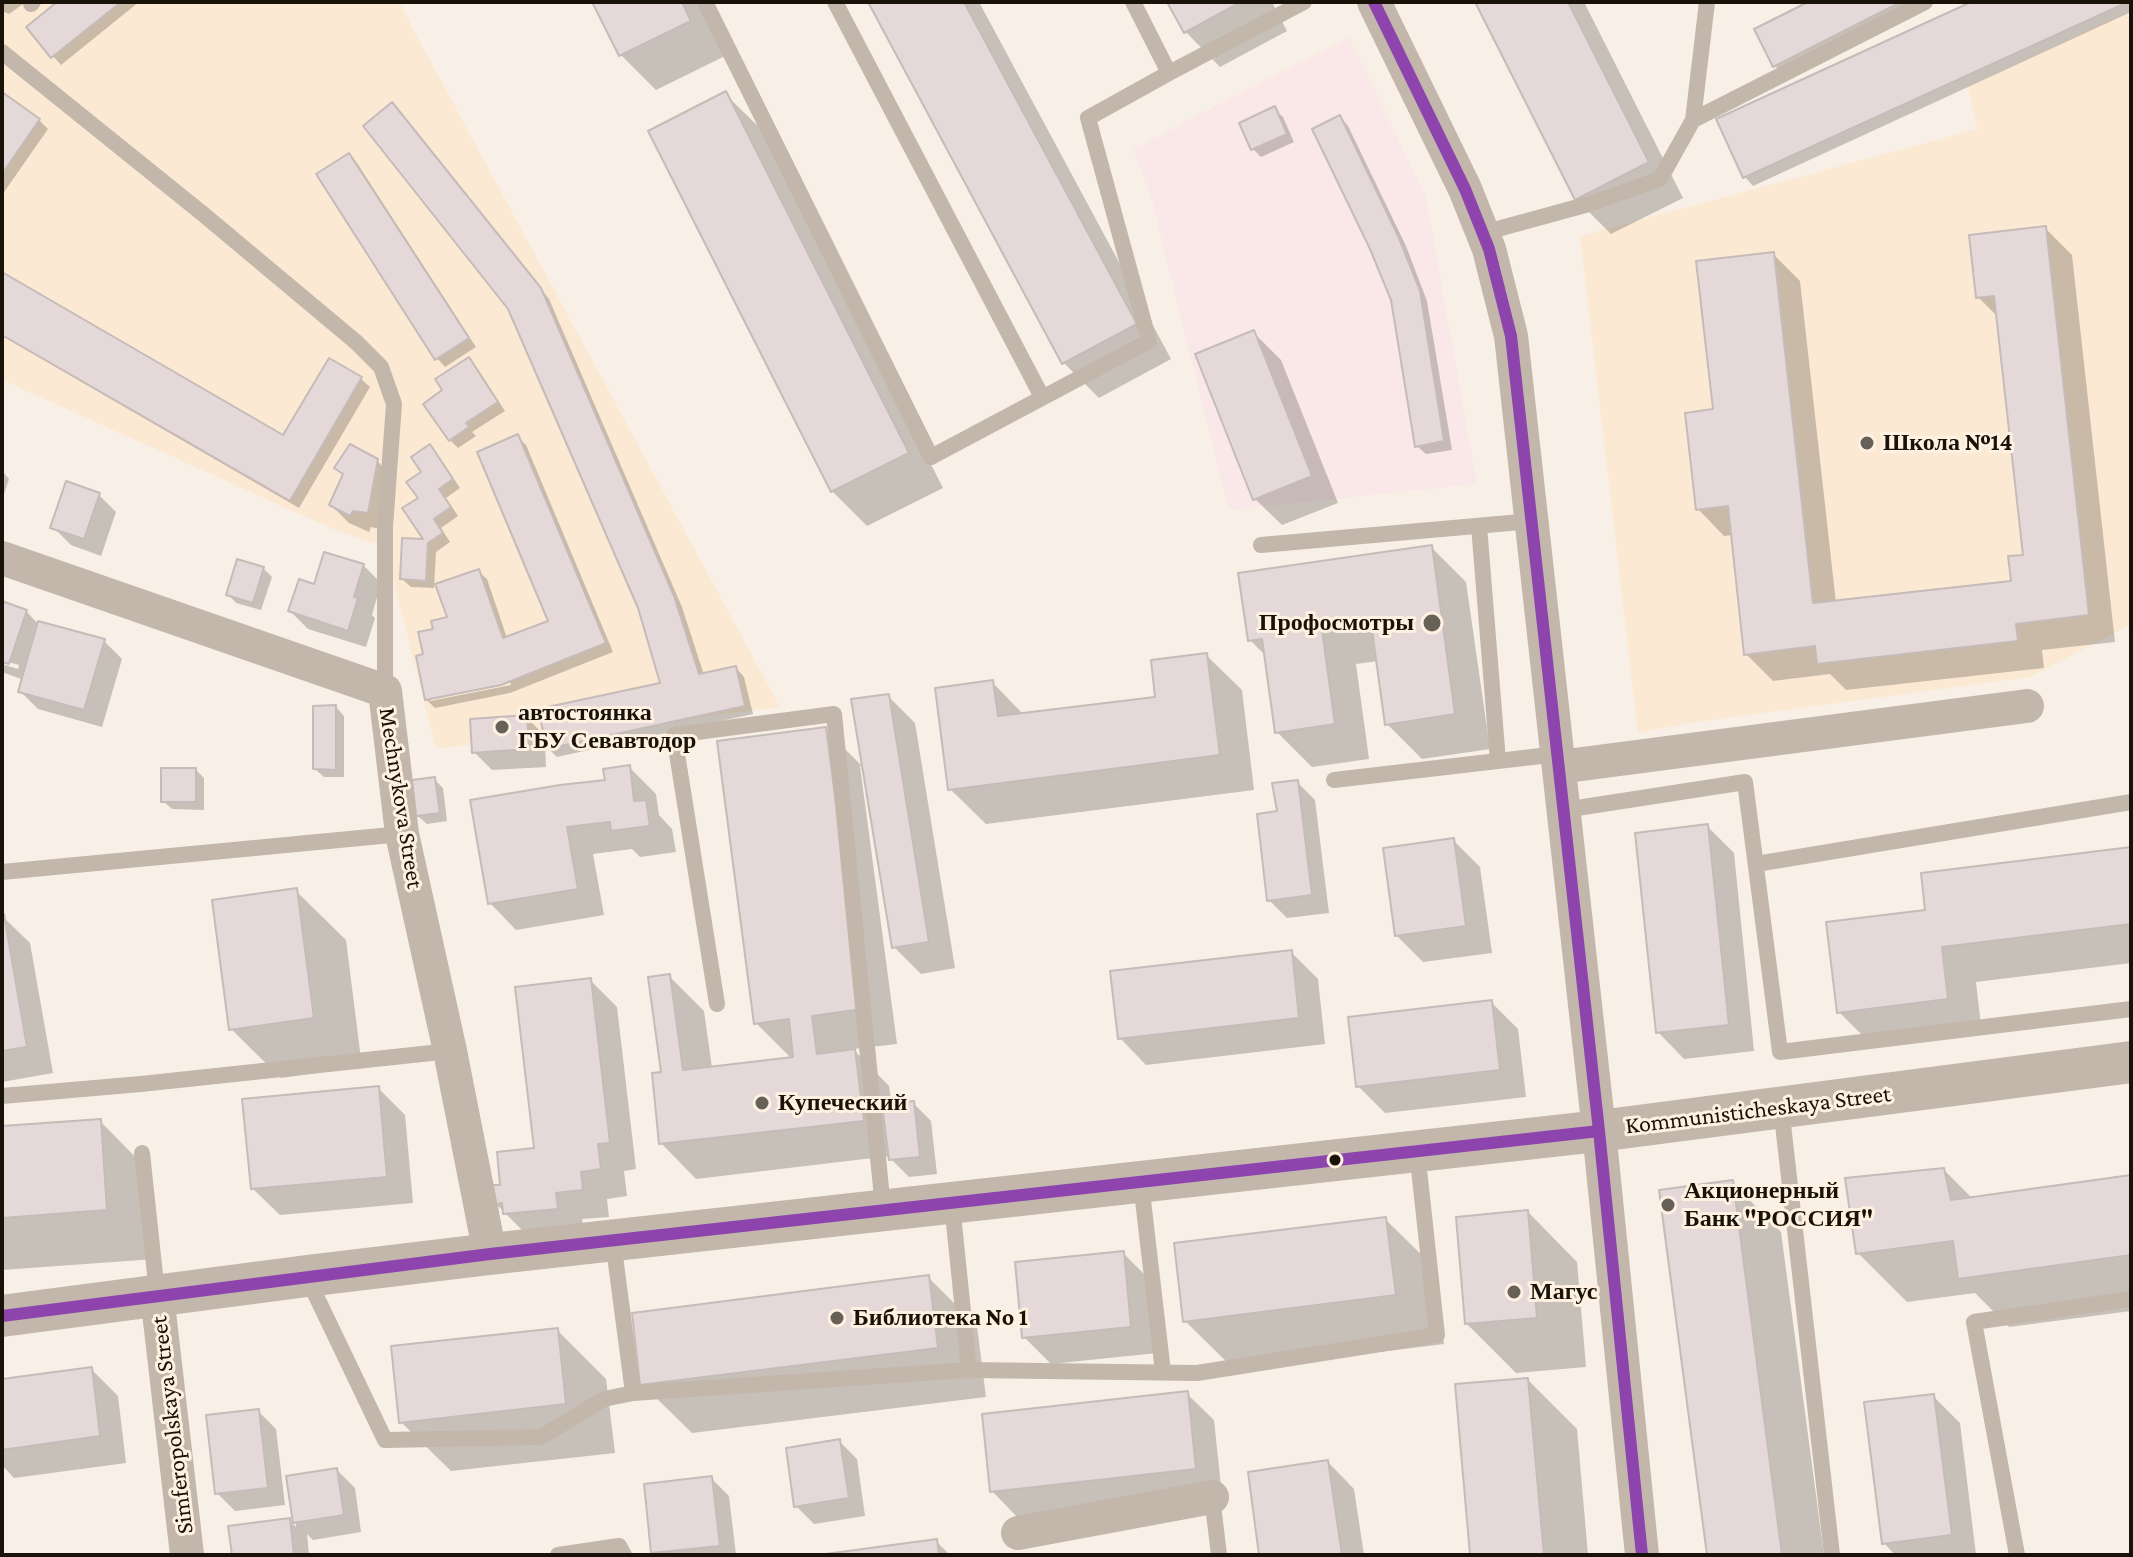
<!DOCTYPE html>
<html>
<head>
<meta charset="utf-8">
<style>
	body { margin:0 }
	#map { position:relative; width:2133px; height:1557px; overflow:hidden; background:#f8f0e7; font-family:"Crimson Pro",serif }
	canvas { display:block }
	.frame { position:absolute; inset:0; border:4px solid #191209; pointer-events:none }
</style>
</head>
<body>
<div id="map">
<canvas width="2133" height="1557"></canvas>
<div class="frame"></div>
</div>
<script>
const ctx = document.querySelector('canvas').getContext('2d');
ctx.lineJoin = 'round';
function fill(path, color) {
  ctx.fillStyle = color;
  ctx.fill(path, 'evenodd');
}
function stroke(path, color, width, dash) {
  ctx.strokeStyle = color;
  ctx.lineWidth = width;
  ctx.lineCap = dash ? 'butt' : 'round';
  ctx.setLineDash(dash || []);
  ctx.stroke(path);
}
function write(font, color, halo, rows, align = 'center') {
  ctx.font = font + ' "Crimson Pro",serif';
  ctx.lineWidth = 6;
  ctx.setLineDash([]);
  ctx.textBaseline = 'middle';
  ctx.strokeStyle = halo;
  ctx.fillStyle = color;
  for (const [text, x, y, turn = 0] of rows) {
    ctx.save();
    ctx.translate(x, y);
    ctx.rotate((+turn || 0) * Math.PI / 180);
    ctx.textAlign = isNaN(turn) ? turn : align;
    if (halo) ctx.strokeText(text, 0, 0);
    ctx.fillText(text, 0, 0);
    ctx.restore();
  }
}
const commercial = new Path2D(`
	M1349,37L1426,196L1477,484L1229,510L1151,197L1133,149Z`);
const built = new Path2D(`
	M2,2H400L412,27L780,707L436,749L385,547L335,530L2,380Z
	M2126,13L2131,25V625L2030,677L1690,723L1638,733L1580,236L1977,129L1968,87Z`);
const shadow = new Path2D(`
	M2,2H26L9,14L2,11Z
	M61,2H139L61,65L53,56Z
	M594,2H698L725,56L656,90L621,55Z
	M870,2H979L1171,359L1099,398L1064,363Z
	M1170,2H1272L1287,31L1220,67L1185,31Z
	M1477,2H1584L1683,198L1611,234L1576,199Z
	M1813,2H1926L1783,74L1774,65Z
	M1975,2H2131V12L1753,186L1745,177L1719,120Z
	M725,94L761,129L943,488L867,526L832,491Z
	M2,95L39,120L48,129L2,195Z
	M392,104L549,299L682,607L704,675L736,668L744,677L753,714L557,757L545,745L546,767L492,770L474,752L526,717L546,737L662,684L640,607L510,308Z
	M1274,109L1283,117L1294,142L1261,157L1253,149Z
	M1340,117L1348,126L1406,246L1427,301L1452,450L1426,454L1417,446L1393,300Z
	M349,155L357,163L476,347L445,367L437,358Z
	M2045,228L2072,255L2115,642L2042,650L2044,668L1846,690L1830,674L1773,681L1746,654L1733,535L1724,536L1698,509L1715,411L1773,254L1800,281L1836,603L2013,583L2025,557L1998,317L1978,297Z
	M2,274L283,438L330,361L361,379L370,387L299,508L2,336Z
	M1254,333L1281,360L1338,503L1282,525L1255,499Z
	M468,360L477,368L505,411L472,432L476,436L458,448L450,440L445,391Z
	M517,436L526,445L613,652L510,693L435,708L426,699L425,656L436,631L450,618L478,571L487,579L507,638L550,622ZM510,681L511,685L430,701V697Z
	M429,446L438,455L460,488L446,498L458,516L441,528L450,542L436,552L434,588L411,587L402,579L426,541L421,499Z
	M377,461L395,479L385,530L371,527L369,532L349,523L331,505L345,476L337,468Z
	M2,471L9,479L2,500Z
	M99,495L116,512L101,556L71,545L53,527Z
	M1431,547L1466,582L1490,749L1422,759L1387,724L1378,661L1356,664L1369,759L1312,767L1277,732L1266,656L1250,640Z
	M363,565L381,583L372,615L375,618L366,647L308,629L290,611L315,587Z
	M263,568L272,577L261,610L236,603L228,594Z
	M2,603L26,611L39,625L104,641L122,659L102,727L38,709L20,691L24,680L2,672V664L18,669L19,665L2,660Z
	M1206,655L1242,690L1254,790L986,824L950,789L992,682L1024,715L1157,699Z
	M888,696L915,723L955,968L921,974L894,947Z
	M336,707L344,716V777H324L315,769Z
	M825,729L862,766H860L897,1044L853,1049L889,1086L892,1106L913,1103L931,1121L937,1174L909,1177L891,1159L890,1156L696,1179L661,1143L669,976L704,1011L712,1068L792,1059L756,1023Z
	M629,767L656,794L659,815L672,829L676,852L640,857L632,849L593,854L604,915L516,930L490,903L607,782Z
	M196,770L204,778V810L172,809L163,801Z
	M434,779L443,788L447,821L427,824L418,816Z
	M1297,782L1315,800L1329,913L1287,918L1269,900Z
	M1707,826L1734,853L1754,1051L1684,1059L1658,1032Z
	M1453,840L1480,867L1492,953L1423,962L1397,936Z
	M2131,849V963L1976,982L1982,1034L1874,1047L1839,1012L1927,912Z
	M296,891L346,940L362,1067L281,1078L231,1029Z
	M2,916L30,943L53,1073L2,1082Z
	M1291,952L1318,979L1325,1044L1146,1065L1120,1038Z
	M590,980L617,1007L636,1169L624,1171L627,1196L607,1199L609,1217L582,1219L584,1235L532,1240L496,1204L502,1186L536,1150Z
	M1491,1002L1518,1029L1526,1097L1385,1113L1358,1086Z
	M378,1088L405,1115L413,1203L280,1215L253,1189Z
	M100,1121L149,1171L155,1259L2,1270V1128Z
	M1944,1170L1973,1199L2131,1177V1311L2009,1327L1975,1293L1907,1302L1858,1253Z
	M1732,1182L1781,1232L1824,1555H1709Z
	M1528,1212L1577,1262L1586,1367L1516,1373L1467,1324Z
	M1385,1219L1435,1268L1444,1344L1235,1370L1185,1321Z
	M1123,1253L1150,1280L1157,1353L1051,1364L1024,1337Z
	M928,1277L977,1326L986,1397L692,1433L642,1384Z
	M557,1330L606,1379L615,1453L451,1471L401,1422Z
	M91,1369L118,1396L126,1463L14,1478L2,1465V1381Z
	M1528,1380L1577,1429L1588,1555H1472Z
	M1187,1394L1214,1420L1222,1496L1018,1518L992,1491Z
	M1933,1396L1960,1423L1976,1555H1895L1884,1543Z
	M258,1411L276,1429L285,1505L235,1511L217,1493Z
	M839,1441L857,1459L865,1516L814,1524L796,1506Z
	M1328,1462L1354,1489L1364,1555H1261Z
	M337,1470L355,1488L361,1532L313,1540L307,1534L309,1555H234L289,1520L296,1527L288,1477Z
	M711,1478L729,1496L736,1555H656L653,1552Z
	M936,1541L950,1555H833Z`);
const building = new Path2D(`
	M57,2H121L51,58L26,27Z
	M592,2H682L691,21L619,56Z
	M868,2H964L1137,324L1062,364Z
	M1167,2H1241L1184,33Z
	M1475,2H1568L1649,162L1575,200Z
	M1808,2H1901L1773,67L1754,29Z
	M1971,2H2128L1743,178L1716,119Z
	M726,91L909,453L831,492L648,131Z
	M2,92L40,119L2,174Z
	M392,102L541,288L674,596L699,674L736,666L745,706L547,749L538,709L660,683L638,608L508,309L363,126Z
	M1275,106L1287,134L1251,150L1239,123Z
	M1340,115L1398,236L1420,291L1444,441L1415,447L1391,300L1370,249L1312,129Z
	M349,153L469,338L435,360L316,174Z
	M2046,226L2089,615L2016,624L2018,641L1817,664L1815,646L1744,655L1728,506L1696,510L1685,413L1713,409L1696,261L1774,252L1813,603L2011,581L2008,556L2023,555L1994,296L1976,298L1969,235Z
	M2,272L283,435L329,358L362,377L290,501L2,335Z
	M1254,330L1312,476L1253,500L1195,354Z
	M469,357L498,402L466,423L469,427L449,441L423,404L442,390L435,379Z
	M518,434L606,643L501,685L425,700L416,656L423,654L418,632L433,629L431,621L447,617L435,584L479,569L503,638L548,621L477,452Z
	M350,444L378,459L368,513L353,511L350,516L329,505L343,474L334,468Z
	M430,444L453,479L439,489L451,507L434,519L443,533L428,543L426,581L400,579L402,538L423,539L402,508L418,498L406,482L421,472L411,457Z
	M66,481L100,493L84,539L50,528Z
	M1432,545L1455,714L1385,725L1371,623L1322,630L1335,724L1275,733L1262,639L1248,641L1238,573Z
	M324,552L364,564L354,597L358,598L348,631L288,611L299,579L314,584Z
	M237,559L264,567L253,603L226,595Z
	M2,601L27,610L9,664L2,662Z
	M38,621L105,639L84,710L18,692Z
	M1207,653L1220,755L948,790L935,688L993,680L998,716L1155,697L1151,660Z
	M889,694L929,942L892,948L851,699Z
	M336,705V770L313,769V706Z
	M527,715L529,749L472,753L470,719Z
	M826,727L863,1009L812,1016L817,1054L855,1049L864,1121L659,1144L652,1073L661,1072L648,977L670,974L683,1070L793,1057L789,1019L754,1024L717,741Z
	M630,765L634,801L646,800L650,826L611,831L610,822L567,827L578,889L488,904L470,800L560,785L605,780L603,769Z
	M161,768H196V802H161Z
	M435,777L440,813L416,816L412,780Z
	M1298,780L1312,895L1267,901L1257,814L1277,811L1272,783Z
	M1708,824L1729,1025L1656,1033L1635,833Z
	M1454,838L1466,926L1395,936L1383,848Z
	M2131,847V924L1942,947L1948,999L1837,1013L1826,922L1925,910L1921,873Z
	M297,888L314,1018L229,1030L212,900Z
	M2,914H4L27,1047L2,1051Z
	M1292,950L1299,1018L1118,1039L1110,971Z
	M591,978L610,1143L598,1144L601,1169L581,1172L583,1190L556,1193L558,1209L503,1214L502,1203L494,1205L492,1185H500L497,1152L534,1148L515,987Z
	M1492,1000L1500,1070L1356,1087L1348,1017Z
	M379,1086L387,1177L251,1189L242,1099Z
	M914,1101L920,1157L889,1160L882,1105Z
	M101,1119L107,1210L2,1218V1126Z
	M1944,1168L1951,1200L2131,1175V1255L1958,1279L1953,1241L1856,1254L1845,1178Z
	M1733,1180L1782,1555H1707L1659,1190Z
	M1528,1210L1537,1318L1465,1324L1456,1217Z
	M1386,1217L1396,1295L1183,1322L1174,1243Z
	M1124,1251L1131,1327L1022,1338L1015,1262Z
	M929,1275L938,1348L640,1385L632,1313Z
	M558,1328L566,1404L399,1423L391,1346Z
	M92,1367L100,1436L2,1450V1379Z
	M1528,1378L1544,1555H1470L1455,1384Z
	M1188,1391L1196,1469L990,1492L982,1414Z
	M1934,1394L1952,1535L1882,1544L1864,1402Z
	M259,1409L268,1488L215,1494L206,1415Z
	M840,1439L849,1498L794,1507L786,1448Z
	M1328,1460L1342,1555H1259L1248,1472Z
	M337,1468L344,1515L293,1523L286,1476Z
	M712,1476L720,1546L651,1553L644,1484Z
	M290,1518L294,1555H232L228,1526Z
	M937,1539L939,1555H818Z`);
const service = new Path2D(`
	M705,2L931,457L1149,341L1088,118L1169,73
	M835,2L1042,397
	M1133,2L1169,73L1304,2
	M31,4L33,2
	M2,52L203,214L356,342L381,367L394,404L385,527V691
	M1693,120L1925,2
	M1483,233L1589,204L1660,179L1693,120L1707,2
	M1479,526L1498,761
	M1261,545L1532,521
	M1334,780L1558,754
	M1564,810L1745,782L1780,1052L2131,1009
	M1756,864L2131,802
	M2,872L402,834
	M717,1004L674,735L834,714L883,1208
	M2,1096L141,1084L450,1051
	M1781,1107L1832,1555
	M142,1153L157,1293
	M1141,1183L1163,1372
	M952,1204L969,1370
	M613,1241L633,1393
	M307,1277L385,1440L541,1437L604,1399L633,1393L969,1370L1197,1373L1437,1335L1417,1151
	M1212,1497L1219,1555
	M558,1555L619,1546L624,1555
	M2017,1555L1974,1322L2131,1299`);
const minor = new Path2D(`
	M1374,2L1465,189L1489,249L1511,336L1599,1131L1642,1555
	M2,558L385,691L402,834L450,1051L490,1254
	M1559,767L2027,706
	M157,1295L187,1555
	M1018,1533L1212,1497`);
const tertiary = new Path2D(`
	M2,1316L307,1276L490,1254L1599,1131L2131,1062`);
const bus1 = new Path2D(`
	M1374,2L1465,189L1489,249L1511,336L1599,1131L1642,1555
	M2,1316L490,1254L1599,1131`);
const markers = [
	[1867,443,8,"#676057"],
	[1432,623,10,"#676057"],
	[502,727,8,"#676057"],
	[762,1103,8,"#676057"],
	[1335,1160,7,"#191209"],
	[1668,1205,8,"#676057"],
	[1514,1292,8,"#676057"],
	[837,1318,8,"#676057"]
];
const poiNames = [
	["Школа №14",1883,443],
	["Профосмотры",1414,623,"right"],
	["автостоянка",518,713],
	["ГБУ Севавтодор",518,741],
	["Купеческий",778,1103],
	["Акционерный",1684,1191],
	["Банк \"РОССИЯ\"",1684,1219],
	["Магус",1530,1292],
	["Библиотека No 1",853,1318]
];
const streetNames = [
	["Mechnykova Street",401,798,81],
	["Kommunisticheskaya Street",1758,1110,-7],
	["Simferopolskaya Street",172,1425,-97]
];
fill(commercial, '#fae8e8');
fill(built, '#fce9d3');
fill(shadow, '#0003');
fill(building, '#e5d8d8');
stroke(building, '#c5bbb9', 2);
stroke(service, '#c3b7ac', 16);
stroke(minor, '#c3b7ac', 34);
stroke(tertiary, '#c3b7ac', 42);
stroke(bus1, '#8e44ad', 12);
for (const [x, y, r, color] of markers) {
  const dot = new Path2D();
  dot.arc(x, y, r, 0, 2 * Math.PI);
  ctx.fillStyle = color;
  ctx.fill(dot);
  stroke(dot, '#fef1e1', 3);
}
write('bold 24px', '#191209', '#fef1e1', poiNames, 'left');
write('24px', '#191209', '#fef1e1', streetNames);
</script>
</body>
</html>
